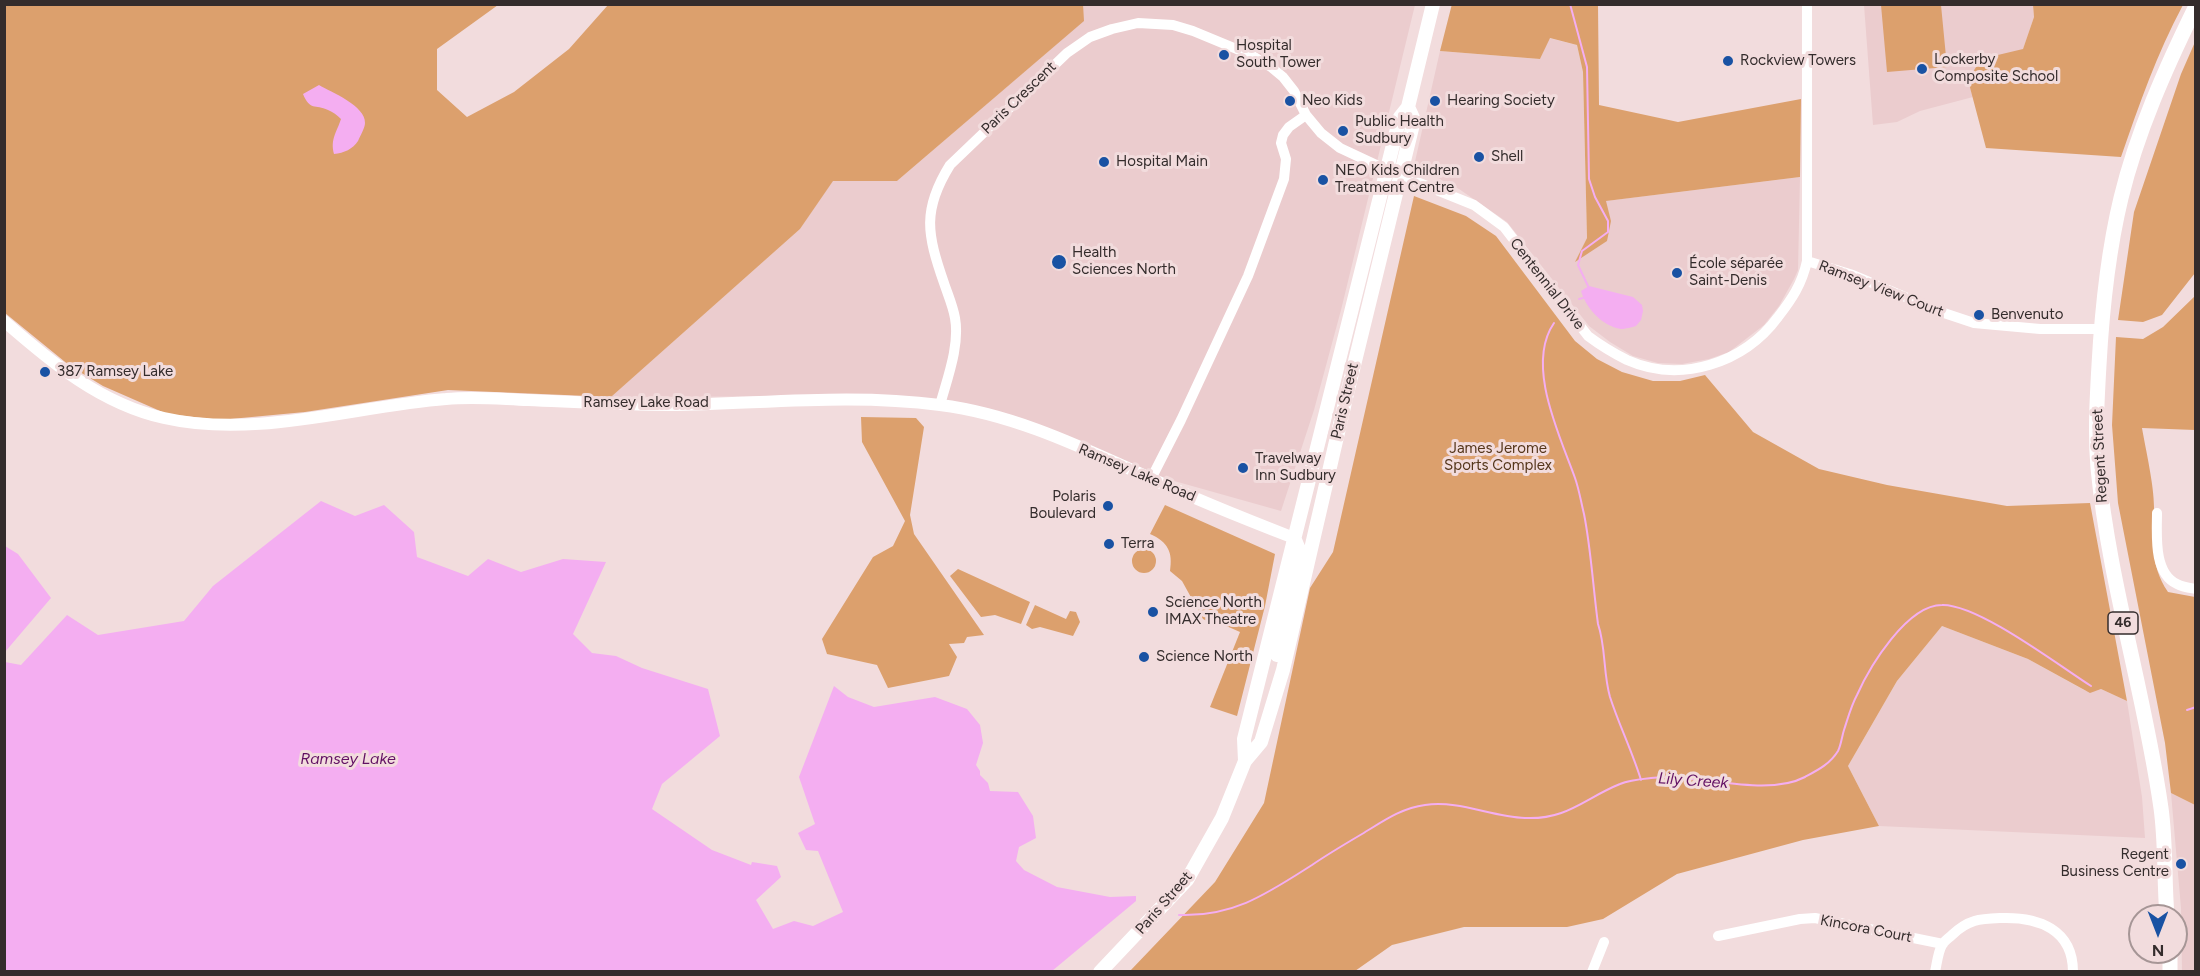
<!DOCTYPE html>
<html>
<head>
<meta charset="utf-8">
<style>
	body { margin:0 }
	#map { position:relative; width:2200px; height:976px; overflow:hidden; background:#f2dcdd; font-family:Figtree,sans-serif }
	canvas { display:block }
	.frame { position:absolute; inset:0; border:6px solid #342c2c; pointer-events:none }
	.north { position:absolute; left:2128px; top:904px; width:60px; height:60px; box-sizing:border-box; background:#f2dcdd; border:2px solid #a69696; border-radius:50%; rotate:180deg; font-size:16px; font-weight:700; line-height:24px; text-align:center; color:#342c2c }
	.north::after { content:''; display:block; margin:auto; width:21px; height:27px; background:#1952a3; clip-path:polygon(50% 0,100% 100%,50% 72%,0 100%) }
</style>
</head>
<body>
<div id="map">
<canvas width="2200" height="976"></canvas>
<div class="frame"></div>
<div class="north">N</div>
</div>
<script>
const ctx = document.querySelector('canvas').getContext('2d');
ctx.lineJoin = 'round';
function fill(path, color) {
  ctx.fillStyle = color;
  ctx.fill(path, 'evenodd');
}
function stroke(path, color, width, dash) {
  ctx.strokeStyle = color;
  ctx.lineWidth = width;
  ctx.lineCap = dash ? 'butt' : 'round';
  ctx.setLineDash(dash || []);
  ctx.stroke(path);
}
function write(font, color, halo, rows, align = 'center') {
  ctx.font = font + ' Figtree,sans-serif';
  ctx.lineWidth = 6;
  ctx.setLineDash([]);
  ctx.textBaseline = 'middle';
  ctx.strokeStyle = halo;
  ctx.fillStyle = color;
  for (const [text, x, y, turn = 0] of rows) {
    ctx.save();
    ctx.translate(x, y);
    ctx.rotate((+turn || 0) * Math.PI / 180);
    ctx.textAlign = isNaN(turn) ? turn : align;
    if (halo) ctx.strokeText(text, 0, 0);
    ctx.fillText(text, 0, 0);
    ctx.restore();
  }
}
const built = new Path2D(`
	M1083,5H1415L1341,310L1314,410L1281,511L1160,477L1034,424L847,396L611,397L800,229L833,180L897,181L1083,21Z
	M1864,5H2033L2034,17L2023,49L1968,80L1973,97L1920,111L1897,122L1873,125Z
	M1549,38L1577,45L1583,72L1587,238L1576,261L1611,221L1605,201L1800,177L1798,270L1794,279L1779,306L1764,325L1729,352L1709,359L1682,364L1658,363L1633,356L1610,342L1589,326L1507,222L1459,189L1414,166L1440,51L1540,59Z
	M1942,626L2028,659L2086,691H2095L2101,689L2127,701L2142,797L2145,838L1879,826L1848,766L1897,681Z
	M2171,793L2195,805V971H2182L2181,908Z`);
const green = new Path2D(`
	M1083,4L1084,21L897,181H833L800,229L611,397L448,390L305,412L220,420L167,414L103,386L70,366L5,313L4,5H498L437,49V90L467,117L514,92L569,49L608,5Z
	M1452,4L1598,5L1599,105L1678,122L1801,99L1800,177L1606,201L1611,221L1607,241L1575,262L1587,238L1583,72L1577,45L1550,38L1540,59L1440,51Z
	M1881,5H1941L1947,67L1887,72Z
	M2033,5H2183C2157,53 2139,105 2121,157L1986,148L1968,80L1981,59L2023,49L2034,17Z
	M2195,42V273L2162,315L2143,322L2118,320L2134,212L2181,74Z
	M1414,196L1466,216L1496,236L1575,341L1597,359L1622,372L1653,381H1680L1705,375L1753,432L1819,469L1887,485L2007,506L2090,503L2127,701L2101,689L2090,693L2028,659L1942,626L1897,681L1848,766L1879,826L1803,840L1677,874L1603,919L1567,927H1464L1392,945L1355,971H1130L1215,882L1264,803L1310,588L1333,552Z
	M2195,296V430L2142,428C2146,451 2154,485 2154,507C2154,540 2149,563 2168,592L2195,597V805L2171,793L2165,743L2118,503L2112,425L2116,337L2143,339L2163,327Z
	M861,417L916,418L924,427L910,515L914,534L984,635L967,637L964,643L949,644L957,657L949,676L888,688L877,665L827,654L822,639L873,557L893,546L905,521L862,442Z
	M1165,505L1275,554L1265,606L1237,716L1210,707L1240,632L1215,621L1209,622L1203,619L1182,581L1170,571C1173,552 1168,542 1150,534Z
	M1132 561a12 12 0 1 1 24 0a12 12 0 1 1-24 0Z
	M958,569L1030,602L1021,624L995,615L981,617L950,576Z
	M1035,605L1066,619L1070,611L1076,612L1080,622L1073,636L1040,627L1032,629L1026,625Z`);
const water = new Path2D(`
	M319,85C331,92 366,106 365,123C365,128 360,136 358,141C353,149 344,153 334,154C330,139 337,132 341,119C337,115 333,112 328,110C315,104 310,111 303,94Z
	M1589,286L1633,297L1642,305L1643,311L1641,320L1636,326C1632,327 1625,329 1621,329C1602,326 1586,308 1581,291Z
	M321,501L355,516L384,505L414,532L417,557L468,576L488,559L521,572L563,559L606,562L573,634L592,653L616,656L642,668L708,689L720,736L662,784L652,809L712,850L751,865L752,862L777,866L781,877L756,900L773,929L794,921L813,926L843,912L818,851L806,850L798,833L815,824L799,777L834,686L848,697L874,707L935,697L967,709L980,725L983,743L976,765L980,771V775L988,783L990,791L1018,792L1033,816L1036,838L1019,847L1016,861L1024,870L1057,887L1110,897L1136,896V901L1052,971H5V662L21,665L67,615L98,635L184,621L213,586Z
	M5,546L18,554L51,598L5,652Z`);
const stream = new Path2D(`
	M1570,4L1587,67L1589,179L1595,197L1608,221V232L1582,251L1578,265L1588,286
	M1579,299L1583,298
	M1554,323C1525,365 1560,436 1575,478C1579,489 1581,502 1584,514C1591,549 1593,587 1598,624C1606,647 1603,673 1610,697C1619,725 1632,751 1641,780
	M2187,710L2196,707
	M1179,915C1234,917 1268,893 1312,865C1328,854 1345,844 1362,834C1382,822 1401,808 1425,805C1460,800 1491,817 1525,818C1567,820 1585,798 1620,784C1629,780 1641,779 1651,778C1696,773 1765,798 1805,777C1818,770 1830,764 1838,751C1841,745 1842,736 1844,730C1848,718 1851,706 1857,695C1870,666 1907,605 1942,605C1978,604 2058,665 2091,686`);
const minor = new Path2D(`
	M1807,261L1853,275L1941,312L1974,323L2040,329H2101
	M940,405C947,379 960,346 955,318C953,306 948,295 944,283C927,234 922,210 950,165L1067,53L1090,37L1112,29L1138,23L1173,25L1193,31L1251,55L1271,67L1283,77L1294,91L1306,115L1321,133L1340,148L1387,170L1474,205L1504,227L1588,336C1600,345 1613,353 1627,360C1681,384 1744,363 1778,317C1792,299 1802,284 1807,261V4
	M1151,479L1181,420L1248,276L1284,179L1286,159L1281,143L1283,135L1289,127L1306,115
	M2157,513C2157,534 2153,573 2177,584C2182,587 2190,588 2196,589
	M1718,936L1800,919L1815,918L1943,944
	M1592,972L1604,942
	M1935,972C1937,963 1938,952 1942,945C1944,941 1949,938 1952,935C1969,919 1980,919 2002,918C2038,917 2073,929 2073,972`);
const tertiary = new Path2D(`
	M4,321C52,363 101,404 164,418C256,439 355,406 446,399C474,396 500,399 528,400C575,402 622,405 670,405C760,404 850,393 940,405C1014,414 1083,448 1150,478C1197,500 1245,519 1294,538`);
const secondary = new Path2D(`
	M1277,655L1299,558L1300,552L1295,540
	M1245,761L1244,739L1400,117L1408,107L1433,4
	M1100,972L1187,880L1222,818L1245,761L1261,742L1283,670L1346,398L1414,120L1408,107`);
const primary = new Path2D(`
	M2167,916C2164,881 2166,844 2161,808C2145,694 2109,583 2098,468C2095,433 2097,400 2099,365C2102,310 2108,252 2121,198C2137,132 2166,67 2196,6
	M2170,952V972`);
const markers = [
	[1224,55,6,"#1952a3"],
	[1728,61,6,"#1952a3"],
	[1922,69,6,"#1952a3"],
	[1290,101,6,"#1952a3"],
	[1435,101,6,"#1952a3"],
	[1343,131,6,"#1952a3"],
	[1479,157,6,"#1952a3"],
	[1104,162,6,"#1952a3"],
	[1323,180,6,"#1952a3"],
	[1059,262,8,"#1952a3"],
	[1677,273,6,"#1952a3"],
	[1979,315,6,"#1952a3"],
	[45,372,6,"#1952a3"],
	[1243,468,6,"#1952a3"],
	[1108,506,6,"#1952a3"],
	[1109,544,6,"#1952a3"],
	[1153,612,6,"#1952a3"],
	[1144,657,6,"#1952a3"],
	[2181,864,6,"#1952a3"]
];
const shields = [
	[2123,623,30]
];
const shieldNames = [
	["46",2123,623]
];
const poiNames = [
	["Hospital",1236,46],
	["South Tower",1236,63],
	["Lockerby",1934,60],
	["Composite School",1934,77],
	["Rockview Towers",1740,61],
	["Neo Kids",1302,101],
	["Hearing Society",1447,101],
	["Public Health",1355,122],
	["Sudbury",1355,139],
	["Shell",1491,157],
	["Hospital Main",1116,162],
	["NEO Kids Children",1335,171],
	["Treatment Centre",1335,188],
	["Health",1072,253],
	["Sciences North",1072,270],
	["École séparée",1689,264],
	["Saint-Denis",1689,281],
	["Benvenuto",1991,315],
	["387 Ramsey Lake",57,372],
	["Travelway",1255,459],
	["Inn Sudbury",1255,476],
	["Polaris",1096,497,"right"],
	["Boulevard",1096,514,"right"],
	["Terra",1121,544],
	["Science North",1165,603],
	["IMAX Theatre",1165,620],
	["Science North",1156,657],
	["Regent",2169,855,"right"],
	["Business Centre",2169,872,"right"]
];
const streetNames = [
	["Paris Crescent",1019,98,-44],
	["Centennial Drive",1547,284,52],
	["Ramsey View Court",1881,289,21],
	["Paris Street",1345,401,-77],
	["Ramsey Lake Road",646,403],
	["Regent Street",2100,456,-93],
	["Ramsey Lake Road",1137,473,23],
	["Paris Street",1164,903,-49],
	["Kincora Court",1866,929,11]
];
const parkNames = [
	["James Jerome",1498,449],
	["Sports Complex",1498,466]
];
const waterNames = [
	["Ramsey Lake",348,759],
	["Lily Creek",1693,781,4]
];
fill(built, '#ebccce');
fill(green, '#dca06d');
fill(water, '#f4aef1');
stroke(stream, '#f4aef1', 2);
stroke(minor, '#fff', 10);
stroke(tertiary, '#fff', 12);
stroke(secondary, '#fff', 14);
stroke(primary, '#fff', 15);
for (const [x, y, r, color] of markers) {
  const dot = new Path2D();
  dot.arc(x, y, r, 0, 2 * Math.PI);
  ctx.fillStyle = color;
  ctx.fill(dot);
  stroke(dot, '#f2dcdd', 2);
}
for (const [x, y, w] of shields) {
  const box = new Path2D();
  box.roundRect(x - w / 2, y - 11, w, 22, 4.5);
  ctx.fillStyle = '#f2dcdd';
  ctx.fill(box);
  stroke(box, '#342c2c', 1.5);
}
write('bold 14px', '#342c2c', null, shieldNames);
write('15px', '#342c2c', '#f2dcdd', poiNames, 'left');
write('15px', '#342c2c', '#f2dcdd', streetNames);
write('15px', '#55361b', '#f2dcdd', parkNames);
write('italic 16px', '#621063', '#f2dcdd', waterNames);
</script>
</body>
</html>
